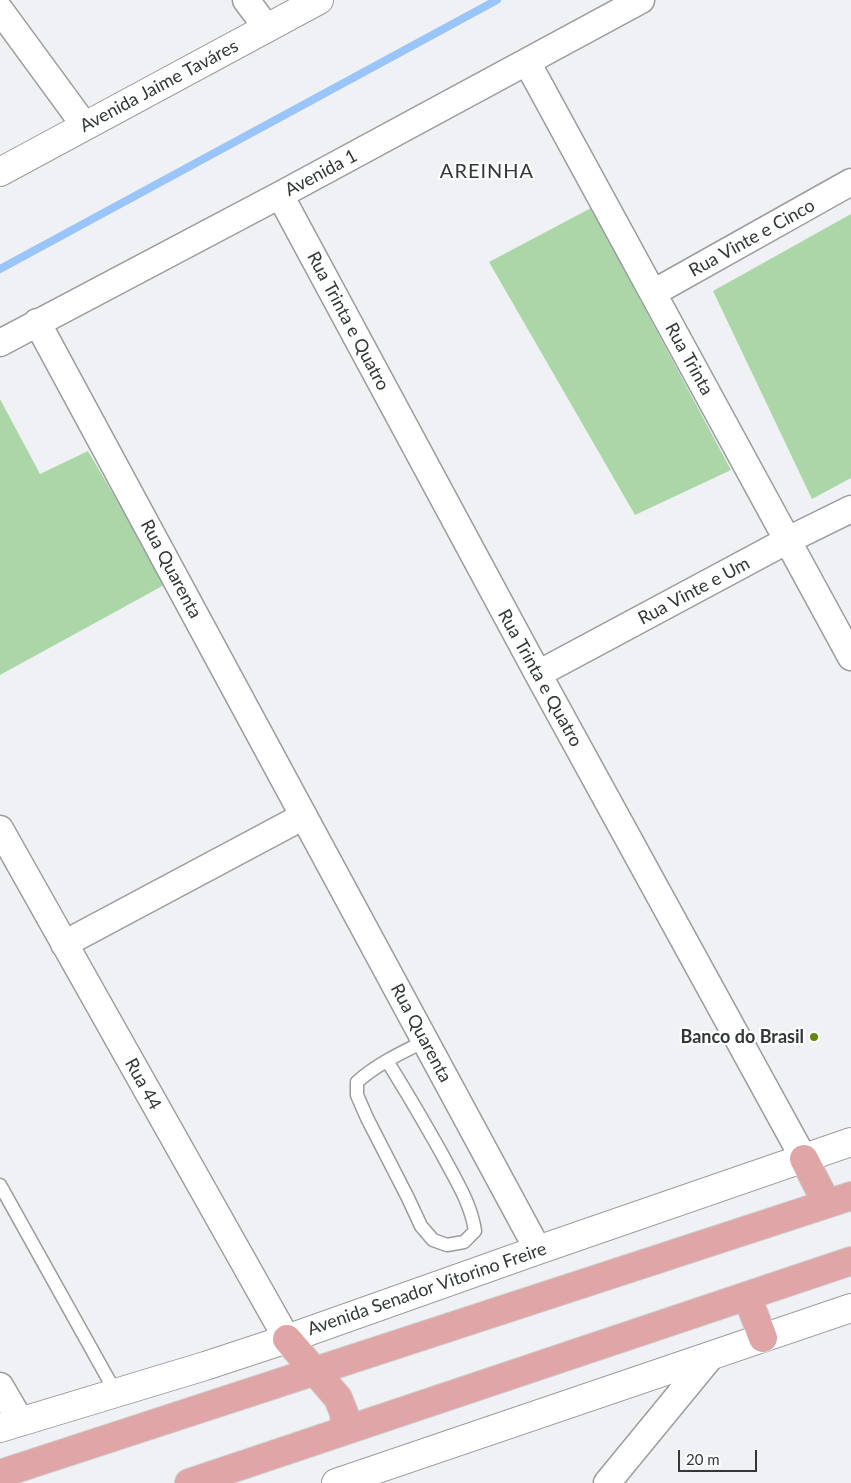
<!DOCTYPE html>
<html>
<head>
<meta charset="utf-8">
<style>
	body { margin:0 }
	#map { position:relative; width:851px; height:1483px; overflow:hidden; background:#f0f1f4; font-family:Lato,sans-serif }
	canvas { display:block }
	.scale { position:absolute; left:678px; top:1450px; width:79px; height:22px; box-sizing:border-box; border:2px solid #353637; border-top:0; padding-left:6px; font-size:15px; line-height:18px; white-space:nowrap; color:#353637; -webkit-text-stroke:4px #feffff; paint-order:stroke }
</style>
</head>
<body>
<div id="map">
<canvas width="851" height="1483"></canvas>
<div class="scale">20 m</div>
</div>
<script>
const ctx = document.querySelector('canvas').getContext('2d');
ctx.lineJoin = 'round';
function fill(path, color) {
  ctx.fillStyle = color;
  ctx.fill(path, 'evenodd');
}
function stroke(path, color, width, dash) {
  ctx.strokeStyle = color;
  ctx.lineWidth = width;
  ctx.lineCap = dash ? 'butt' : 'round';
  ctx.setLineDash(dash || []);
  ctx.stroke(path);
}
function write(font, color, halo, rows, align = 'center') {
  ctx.font = font + ' Lato,sans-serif';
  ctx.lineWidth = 4.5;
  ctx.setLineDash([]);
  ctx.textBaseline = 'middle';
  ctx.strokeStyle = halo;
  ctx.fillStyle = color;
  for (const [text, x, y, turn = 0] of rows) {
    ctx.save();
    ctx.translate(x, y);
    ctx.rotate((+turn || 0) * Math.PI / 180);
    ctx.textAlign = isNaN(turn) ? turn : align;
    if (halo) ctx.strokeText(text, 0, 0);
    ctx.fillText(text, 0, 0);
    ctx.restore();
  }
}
const green = new Path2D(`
	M591,208L731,470L635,515L489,262Z
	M851,214V478L812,499L713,291Z
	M0,399L40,474L88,451L166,584L0,675Z`);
const stream = new Path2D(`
	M0,269L497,0`);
const service = new Path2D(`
	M387,1061C406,1091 424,1122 442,1154C455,1179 471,1203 475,1231L464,1242L447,1245L433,1240L421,1226L408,1198L367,1118L357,1095V1082C377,1064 401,1053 425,1041
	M0,1185L116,1393`);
const minor = new Path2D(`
	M246,0L267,28
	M0,10L85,126
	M527,62L851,657
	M280,195L538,674L804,1159
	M653,293L851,182
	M37,322L538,1250
	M0,343L280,195L641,0
	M538,674L788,540L851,509
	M0,829L287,1339
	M64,944L304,816
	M0,1386L21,1422
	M607,1483L712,1355`);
const tertiary = new Path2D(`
	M0,172L319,0
	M336,1483L851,1308`);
const secondary = new Path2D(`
	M0,1428L205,1366L287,1339L538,1250L851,1142`);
const primary = new Path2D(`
	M804,1159L827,1204
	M747,1296L763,1338
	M287,1339L338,1398L344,1413L345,1430
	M0,1474L851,1196
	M189,1483L851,1261`);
const markers = [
	[814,1037,5,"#638709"]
];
const streetNames = [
	["Avenida Jaime Taváres",159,86,-28],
	["Avenida 1",321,173,-28],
	["Rua Vinte e Cinco",752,238,-29],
	["Rua Trinta e Quatro",348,321,62],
	["Rua Trinta",689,359,61],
	["Rua Quarenta",171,569,62],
	["Rua Vinte e Um",694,591,-28],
	["Rua Trinta e Quatro",540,678,61],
	["Rua Quarenta",421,1033,62],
	["Rua 44",143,1084,61],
	["Avenida Senador Vitorino Freire",427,1289,-19]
];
const poiNames = [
	["Banco do Brasil",804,1037]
];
const quarterNames = [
	["AREINHA",487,172]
];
fill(green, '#abd7a8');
stroke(stream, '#9ac5fa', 8);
stroke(service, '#9b9c9e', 15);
stroke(minor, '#9b9c9e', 29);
stroke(tertiary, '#9b9c9e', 30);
stroke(secondary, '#9b9c9e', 30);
stroke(primary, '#cfcfcf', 30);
stroke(service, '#fff', 12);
stroke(minor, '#fff', 26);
stroke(tertiary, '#fff', 28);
stroke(secondary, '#fff', 28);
stroke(primary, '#dfa5a7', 28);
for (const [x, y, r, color] of markers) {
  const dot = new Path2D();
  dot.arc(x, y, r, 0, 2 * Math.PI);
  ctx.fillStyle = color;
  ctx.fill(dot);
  stroke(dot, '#feffff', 2);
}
write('18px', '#353637', '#feffff', streetNames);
write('bold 18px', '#353637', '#feffff', poiNames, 'right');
ctx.letterSpacing = '1px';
write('20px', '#353637', '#feffff', quarterNames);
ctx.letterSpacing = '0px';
</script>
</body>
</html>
